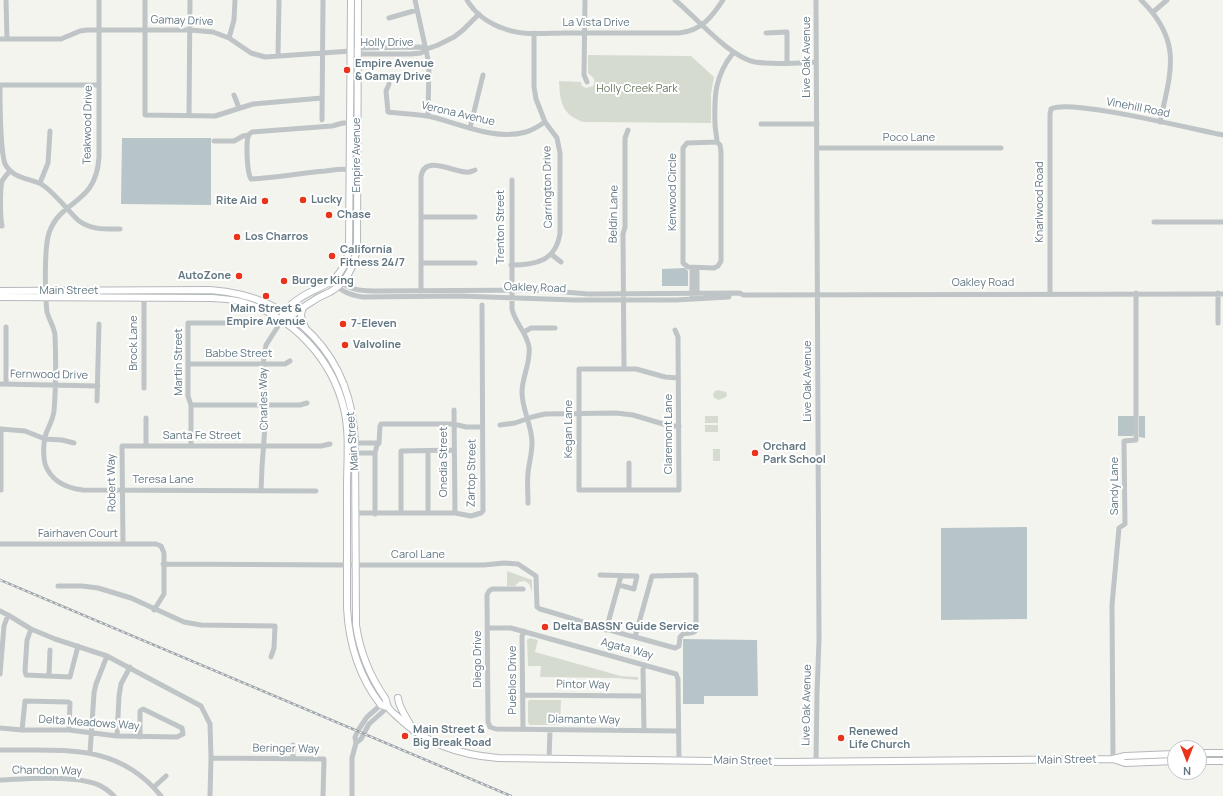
<!DOCTYPE html>
<html>
<head>
<meta charset="utf-8">
<style>
	body { margin:0 }
	#map { position:relative; width:1223px; height:796px; overflow:hidden; background:#f4f4ef; font-family:Manrope,sans-serif }
	canvas { display:block }
	.north { position:absolute; left:1167px; top:740px; width:40px; height:40px; box-sizing:border-box; background:#fff; border:1px solid #c0c9cd; border-radius:50%; rotate:180deg; font-size:11px; font-weight:700; line-height:16px; text-align:center; color:#627782 }
	.north::after { content:''; display:block; margin:auto; width:14px; height:18px; background:#e9331b; clip-path:polygon(50% 0,100% 100%,50% 72%,0 100%) }
</style>
</head>
<body>
<div id="map">
<canvas width="1223" height="796"></canvas>
<div class="north">N</div>
</div>
<script>
const ctx = document.querySelector('canvas').getContext('2d');
ctx.lineJoin = 'round';
function fill(path, color) {
  ctx.fillStyle = color;
  ctx.fill(path, 'evenodd');
}
function stroke(path, color, width, dash) {
  ctx.strokeStyle = color;
  ctx.lineWidth = width;
  ctx.lineCap = dash ? 'butt' : 'round';
  ctx.setLineDash(dash || []);
  ctx.stroke(path);
}
function write(font, color, halo, rows, align = 'center') {
  ctx.font = font + ' Manrope,sans-serif';
  ctx.lineWidth = 4;
  ctx.setLineDash([]);
  ctx.textBaseline = 'middle';
  ctx.strokeStyle = halo;
  ctx.fillStyle = color;
  for (const [text, x, y, turn = 0] of rows) {
    ctx.save();
    ctx.translate(x, y);
    ctx.rotate((+turn || 0) * Math.PI / 180);
    ctx.textAlign = isNaN(turn) ? turn : align;
    if (halo) ctx.strokeText(text, 0, 0);
    ctx.fillText(text, 0, 0);
    ctx.restore();
  }
}
const green = new Path2D(`
	M588,55L691,56L714,77L711,94V123L583,122C562,114 560,103 559,81L581,82L582,86L586,88L593,86C597,79 592,77 588,73Z
	M718,390L726,392L727,395L726,397L719,400L714,398L713,394L715,391Z
	M705,416H718V423H705Z
	M705,425H718V432H705Z
	M713,449H720V461H713Z
	M507,571L532,580V592L529,584L525,581L519,582L515,586H507Z
	M530,638L538,640L535,652L621,676L638,677V680L615,678L540,677L541,666H528L527,640Z
	M529,700H561L560,725H530L528,723V702Z`);
const water = new Path2D(`
	M122,138H211V205L121,204Z
	M685,268L688,271V286H662V269Z
	M1118,416H1134V434L1133,436H1118Z
	M1139,416H1145V438L1139,437Z
	M1027,527V619L941,620V528Z
	M683,639L757,640L758,696H704V704H683Z`);
const minor = new Path2D(`
	M6,0L7,39
	M99,0V157C96,206 61,198 49,233C44,249 45,294 47,312C49,320 54,326 55,335C56,360 56,386 54,411C53,419 50,424 47,431C43,440 43,455 45,464C51,481 66,488 83,490L316,491
	M145,0V115L215,116L253,104L322,98
	M415,0L429,64L428,116
	M467,0C475,14 490,24 505,29C524,36 546,33 566,33C604,33 642,33 679,33C701,31 712,17 723,0
	M585,0L584,75L587,82
	M675,0C696,17 729,57 755,62C774,65 797,63 816,62
	M816,0L819,640L817,693L816,762
	M1141,0C1183,41 1171,71 1160,122
	M1153,12L1167,0
	M389,18L417,10
	M766,33L787,32V62
	M229,38L234,20L235,0
	M0,39H61L80,31L87,30H190L213,32L229,38L251,53L265,57L351,51L357,48L420,47L427,49
	M355,53L358,54H411L421,53L427,49L438,45L454,37L463,30L479,14
	M278,56L279,0
	M389,84L386,91L388,112C402,114 418,114 432,117C461,124 495,141 526,132C533,130 539,126 545,122
	M0,85C0,104 0,149 5,164C13,178 26,178 39,183C50,187 69,212 79,221C92,230 105,229 120,229
	M0,85H99
	M234,95L239,108
	M189,116L190,0
	M322,120L323,0
	M761,124H817
	M470,128L483,75
	M214,141H234L243,136L249,135
	M717,142L720,145L721,152V261L718,266L714,268L688,267L683,263V148L687,143Z
	M717,142C717,136 715,130 715,124C714,95 715,76 733,53
	M817,148H1001
	M350,170C342,168 334,170 325,171C301,173 276,178 251,179C247,173 246,145 248,137C249,134 249,134 252,132L332,126L343,123H351
	M512,180V309C515,323 527,333 529,347C531,362 522,377 522,392C522,410 532,425 532,443C532,453 529,463 528,473C527,483 528,493 528,503
	M40,183L48,163L50,131
	M422,217H475
	M1154,222H1223
	M2,226C0,217 0,189 2,181C4,178 7,174 10,171
	M551,254L561,262
	M421,263H475
	M511,265C536,265 556,261 560,233V153L557,138L545,122L536,99L534,87V33
	M335,278C349,289 357,291 374,291L541,290L588,294L740,293L743,295L1223,294
	M331,281C341,291 349,295 363,297L460,296L574,300H676L729,297
	M421,291V177C424,154 453,172 466,172C469,173 472,171 475,170
	M1218,293V323
	M1050,294V114L1051,109C1069,98 1195,130 1223,135
	M692,295V268
	M697,296V268
	M144,297V388
	M675,330L678,337L679,490H579V369H636L665,377L678,378
	M524,332L531,328H555
	M188,364H285L290,361
	M624,368L623,234L625,227V138L628,130
	M0,384L98,386
	M6,384V327
	M97,401L99,324
	M191,405H300L307,403
	M454,410L455,513
	M146,418V446
	M500,425L515,423L532,417L545,414L616,413L633,415L670,426H679
	M0,429L25,431L45,439L62,440L74,443
	M347,443H379
	M379,443L380,426L381,424H454L466,427H482
	M191,446V405L188,396V323H227L235,321
	M347,450L355,453H375
	M428,451V513
	M1,490V429
	M629,490V463
	M261,491L262,467L265,426L263,365L266,345L282,320
	M355,513H455L471,516L481,513L483,511L482,305
	M401,513V451L454,450
	M375,514V453L377,445L379,443
	M123,543L122,446H321L330,444
	M0,544H156L161,546L164,553V594L154,610
	M163,564L341,565H484L504,563L518,564L536,576L537,607L540,609C572,618 603,629 635,637L652,576L695,575L696,576V630C693,635 688,632 683,634L680,637L679,646L675,648L635,637
	M600,575L637,576L634,589L619,585
	M58,586H82L98,588L131,598L184,622L201,625L275,626L274,648L271,657
	M523,589H492L489,591L487,595L488,722L490,727L496,729L678,731
	M0,611L8,615L31,629L55,639L107,656L201,706L210,724L211,758L210,796
	M488,628H511L676,674L678,679L679,761
	M31,629L27,640L25,671L26,675L70,677L78,646
	M606,630L621,576
	M0,674L4,626L8,615
	M49,675L50,650
	M523,695L643,696
	M0,728L22,730H69L117,736L177,737L183,734L182,728L143,709L140,711V737
	M523,729L522,636L524,631
	M22,730L25,701L68,702L70,703L69,730
	M644,731L643,669L645,665
	M117,736L119,696L121,684L130,667
	M356,743L361,739L369,724L388,707
	M293,745V759
	M0,750C63,751 117,742 161,796
	M90,753L94,693L96,684L107,656
	M211,758L324,759L323,796
	M549,759L550,730
	M1113,759L1112,605L1119,528L1125,524L1124,441L1136,440V293
	M0,780C25,779 84,774 104,788C108,790 111,793 114,796
	M154,787L166,776
	M352,796V758L356,743L355,737L359,729L367,717L383,703`);
const major = new Path2D(`
	M0,291L210,290C296,296 352,357 355,443L356,625C360,652 369,675 385,698C387,701 386,704 388,707C390,711 397,716 401,720C428,745 461,755 498,758L784,762L1113,759L1125,763L1175,761
	M0,297L212,298C222,299 232,299 242,302C292,316 332,358 344,409C350,434 347,461 347,487C347,528 347,568 347,608C349,644 359,677 381,705L388,707
	M303,308C299,316 302,320 305,327
	M283,315C285,311 288,308 291,305C314,283 340,291 349,251L351,0
	M287,318C296,313 304,306 313,301C318,297 324,295 330,292C347,282 355,265 357,246L358,0
	M398,698C399,709 408,719 413,730
	M1199,753H1223
	M1113,759L1125,756L1175,754
	M1199,761H1223`);
const rail = new Path2D(`
	M0,580L511,796`);
const markers = [
	[347,70,4,"#e9331b"],
	[303,200,4,"#e9331b"],
	[265,201,4,"#e9331b"],
	[329,215,4,"#e9331b"],
	[237,237,4,"#e9331b"],
	[332,256,4,"#e9331b"],
	[239,276,4,"#e9331b"],
	[284,281,4,"#e9331b"],
	[266,296,4,"#e9331b"],
	[343,324,4,"#e9331b"],
	[345,345,4,"#e9331b"],
	[755,453,4,"#e9331b"],
	[545,627,4,"#e9331b"],
	[405,736,4,"#e9331b"],
	[841,738,4,"#e9331b"]
];
const streetNames = [
	["Gamay Drive",182,21,2],
	["La Vista Drive",596,23],
	["Holly Drive",387,43],
	["Live Oak Avenue",807,57,-90],
	["Vinehill Road",1138,108,11],
	["Verona Avenue",458,114,13],
	["Teakwood Drive",88,125,-89],
	["Poco Lane",909,138],
	["Empire Avenue",357,155,-90],
	["Carrington Drive",548,187,-91],
	["Kenwood Circle",673,192,-90],
	["Knarlwood Road",1040,202,-90],
	["Beldin Lane",614,214,-89],
	["Trenton Street",501,227,-90],
	["Oakley Road",983,283],
	["Oakley Road",535,288,2],
	["Main Street",69,291],
	["Brock Lane",134,343,-90],
	["Babbe Street",239,354],
	["Martin Street",179,362,-90],
	["Fernwood Drive",49,375,1],
	["Live Oak Avenue",808,381,-90],
	["Charles Way",264,399,-91],
	["Kegan Lane",569,429,-90],
	["Claremont Lane",669,434,-90],
	["Santa Fe Street",202,436],
	["Main Street",353,441,-94],
	["Onedia Street",444,462,-90],
	["Zartop Street",472,473,-89],
	["Teresa Lane",163,480],
	["Robert Way",112,483,-91],
	["Sandy Lane",1115,486,-90],
	["Fairhaven Court",78,534],
	["Carol Lane",418,555],
	["Agata Way",627,649,15],
	["Diego Drive",478,659,-90],
	["Pueblos Drive",513,680,-90],
	["Pintor Way",583,685,1],
	["Live Oak Avenue",807,705,-89],
	["Diamante Way",584,720,1],
	["Delta Meadows Way",89,723,4],
	["Beringer Way",286,749,1],
	["Main Street",1067,760,-1],
	["Main Street",743,761,1],
	["Chandon Way",47,771,1]
];
const poiNames = [
	["Empire Avenue",355,64],
	["& Gamay Drive",355,77],
	["Lucky",311,200],
	["Rite Aid",257,201,"right"],
	["Chase",337,215],
	["Los Charros",245,237],
	["California",340,250],
	["Fitness 24/7",340,263],
	["AutoZone",231,276,"right"],
	["Burger King",292,281],
	["Main Street &",266,309,"center"],
	["Empire Avenue",266,322,"center"],
	["7-Eleven",351,324],
	["Valvoline",353,345],
	["Orchard",763,447],
	["Park School",763,460],
	["Delta BASSN' Guide Service",553,627],
	["Main Street &",413,730],
	["Big Break Road",413,743],
	["Renewed",849,732],
	["Life Church",849,745]
];
const parkNames = [
	["Holly Creek Park",637,89]
];
fill(green, '#d6dbd0');
fill(water, '#b7c5c8');
stroke(major, '#b4b9bc', 8);
stroke(minor, '#bfc4c6', 5);
stroke(major, '#fff', 6);
stroke(rail, '#9fa7ac', 2.5);
stroke(rail, '#fff', 1, [3]);
for (const [x, y, r, color] of markers) {
  const dot = new Path2D();
  dot.arc(x, y, r, 0, 2 * Math.PI);
  ctx.fillStyle = color;
  ctx.fill(dot);
  stroke(dot, '#fff', 1.5);
}
write('11px', '#627782', '#fff', streetNames);
write('bold 11px', '#627782', '#fff', poiNames, 'left');
write('11px', '#687961', '#fff', parkNames);
</script>
</body>
</html>
